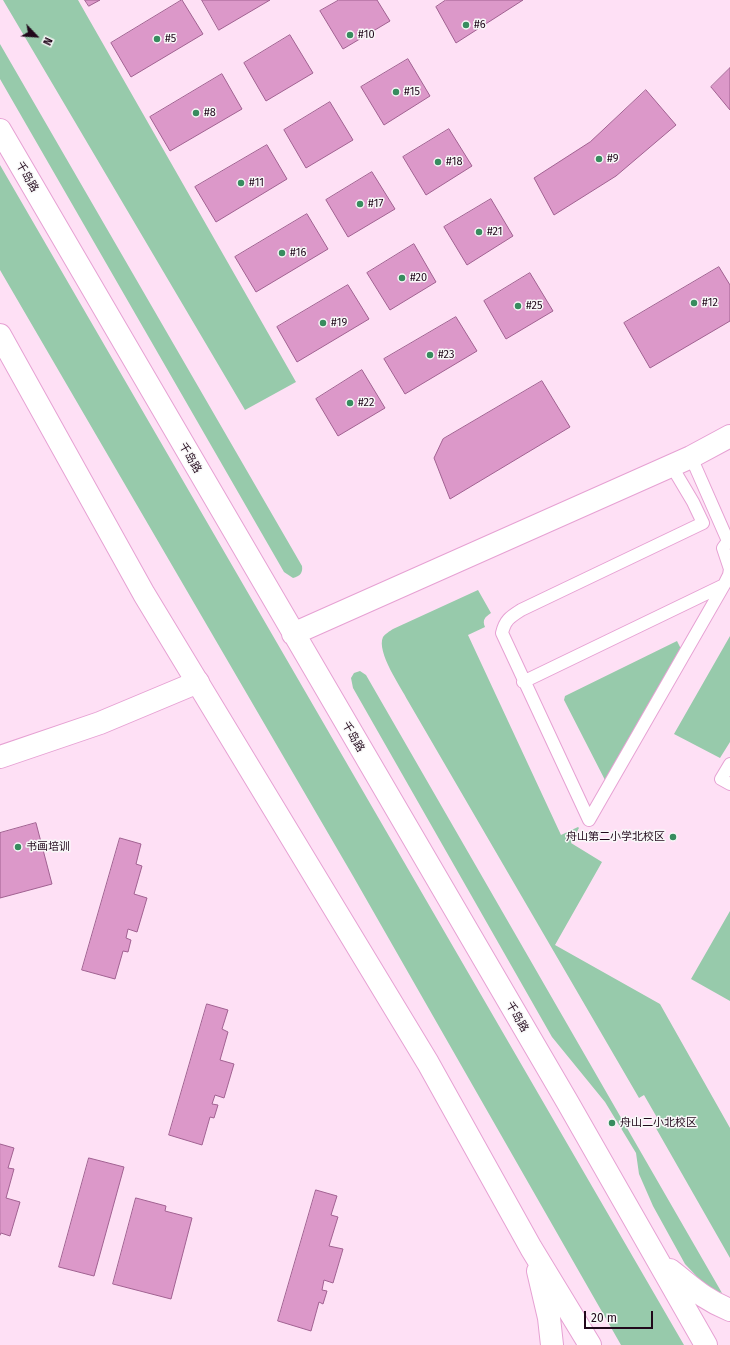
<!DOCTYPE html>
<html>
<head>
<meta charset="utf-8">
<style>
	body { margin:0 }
	#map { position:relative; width:730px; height:1345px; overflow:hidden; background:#fee0f5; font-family:"Fira Sans",sans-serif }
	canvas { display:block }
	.north { position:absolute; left:16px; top:16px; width:40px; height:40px; -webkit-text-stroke:3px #f8f8f8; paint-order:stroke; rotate:115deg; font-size:11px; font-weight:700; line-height:16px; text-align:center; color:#21081b }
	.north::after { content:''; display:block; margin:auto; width:14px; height:18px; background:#21081b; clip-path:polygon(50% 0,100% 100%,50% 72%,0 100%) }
	.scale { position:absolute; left:584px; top:1311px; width:69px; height:18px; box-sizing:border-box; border:2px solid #21081b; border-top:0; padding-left:5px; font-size:12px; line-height:14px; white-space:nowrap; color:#21081b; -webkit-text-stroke:3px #f8f8f8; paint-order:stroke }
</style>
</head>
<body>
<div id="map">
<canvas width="730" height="1345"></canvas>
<div class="north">N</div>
<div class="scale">20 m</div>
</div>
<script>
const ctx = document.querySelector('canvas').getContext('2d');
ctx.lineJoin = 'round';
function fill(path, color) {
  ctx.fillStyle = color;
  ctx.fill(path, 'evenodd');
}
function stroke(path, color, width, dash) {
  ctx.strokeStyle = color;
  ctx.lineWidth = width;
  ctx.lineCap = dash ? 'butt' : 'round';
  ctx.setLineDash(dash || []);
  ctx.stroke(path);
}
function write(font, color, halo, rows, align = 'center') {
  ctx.font = font + ' "Fira Sans","Noto Sans SC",sans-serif';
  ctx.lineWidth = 3;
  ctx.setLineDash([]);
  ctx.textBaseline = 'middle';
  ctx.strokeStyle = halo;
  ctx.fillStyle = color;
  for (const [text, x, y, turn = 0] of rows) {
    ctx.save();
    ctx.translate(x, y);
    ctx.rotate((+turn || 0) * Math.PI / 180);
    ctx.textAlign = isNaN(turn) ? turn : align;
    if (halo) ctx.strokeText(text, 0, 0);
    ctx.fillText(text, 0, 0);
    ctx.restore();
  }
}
const green = new Path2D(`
	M3,0H78L296,382L245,410Z
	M0,44L302,566C303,573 300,576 293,578L284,572L0,79Z
	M0,165L684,1345H621L353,876L0,270Z
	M478,590L491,613C485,617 482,620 485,627L468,635L561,835L578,827L579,828L571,843L602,862L555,945L660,1004L730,1128V1258L653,1123L659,1121L644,1095L639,1098L408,701C401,687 376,652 383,637C385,634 390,631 393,629Z
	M730,636V742L720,758L674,734Z
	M677,641L681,649L606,782L564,700L565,696Z
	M360,671L366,675L722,1293L715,1291L704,1284L685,1264L653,1206L639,1174L636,1153L605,1102L552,1037L353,688L351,678L354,673Z
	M730,911V1001L691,979Z`);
const building = new Path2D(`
	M85,0H100L89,6Z
	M182,0L203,34L131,77L111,43Z
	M202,0H270L219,30Z
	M339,0H377L390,21L343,49L320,11Z
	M446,0H523L456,43L436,7Z
	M290,35L313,73L266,101L244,63Z
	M408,59L430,96L384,125L361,87Z
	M730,68V110L711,87Z
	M222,74L242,109L170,151L150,117Z
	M646,90L676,125L616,176L554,215L534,178L590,142Z
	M330,102L353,140L306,168L284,130Z
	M449,129L472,166L426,195L403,157Z
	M267,145L287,179L216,222L195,187Z
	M372,172L395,209L348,237L326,200Z
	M491,199L513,236L467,265L444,227Z
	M307,214L328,249L256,292L235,257Z
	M414,244L436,282L390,310L367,273Z
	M719,267L730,285V321L650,368L624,323Z
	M530,273L553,311L506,339L484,301Z
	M348,285L369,319L297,362L277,327Z
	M456,317L477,351L405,394L384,359Z
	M362,370L385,408L338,436L316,399Z
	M542,381L570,427L450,499L434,458L443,439Z
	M36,823L52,884L0,898V833Z
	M120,838L141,844L136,864L142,866L134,894L147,898L137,932L128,929L126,938L131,940L128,952L123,951L115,979L82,970Z
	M207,1004L228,1010L222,1029L228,1032L220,1060L234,1064L224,1098L215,1095L212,1104L218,1105L214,1118L210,1117L202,1145L169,1135Z
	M0,1144L14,1148L8,1168L14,1169L6,1198L20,1202L10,1236L1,1233L0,1235Z
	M89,1158L124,1167L94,1276L59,1267Z
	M316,1190L337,1196L331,1215L338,1217L329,1246L343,1249L333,1283L324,1280L322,1290L327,1291L323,1304L319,1302L311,1331L278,1321Z
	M136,1198L166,1206L165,1211L192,1218L171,1299L113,1284Z`);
const lane = new Path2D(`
	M691,457L728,541L723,548L730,569
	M671,465L693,502L703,523L521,610C510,617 505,620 502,633L589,820L724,585L729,575L730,569
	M523,682L724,585
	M730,764L721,779L730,784`);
const street = new Path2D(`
	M0,757L100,723L198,682`);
const secondary = new Path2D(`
	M0,130L568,1103L706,1345
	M0,335L144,594L428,1063L531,1248L590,1345
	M293,634L691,457L730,436
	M670,1270C692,1287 703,1299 730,1310
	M538,1271L549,1318L552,1345`);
const markers = [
	[466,25,4,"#378c5f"],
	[350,35,4,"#378c5f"],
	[157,39,4,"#378c5f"],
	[396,92,4,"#378c5f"],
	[196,113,4,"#378c5f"],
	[599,159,4,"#378c5f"],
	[438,162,4,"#378c5f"],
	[241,183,4,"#378c5f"],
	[360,204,4,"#378c5f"],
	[479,232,4,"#378c5f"],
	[282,253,4,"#378c5f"],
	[402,278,4,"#378c5f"],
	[694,303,4,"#378c5f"],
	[518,306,4,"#378c5f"],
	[323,323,4,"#378c5f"],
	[430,355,4,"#378c5f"],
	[350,403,4,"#378c5f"],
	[673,837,4,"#378c5f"],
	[18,847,4,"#378c5f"],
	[612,1123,4,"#378c5f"]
];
const poiNames = [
	["#6",474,25],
	["#10",358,35],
	["#5",165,39],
	["#15",404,92],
	["#8",204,113],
	["#9",607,159],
	["#18",446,162],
	["#11",249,183],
	["#17",368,204],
	["#21",487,232],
	["#16",290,253],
	["#20",410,278],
	["#12",702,303],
	["#25",526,306],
	["#19",331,323],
	["#23",438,355],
	["#22",358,403],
	["舟山第二小学北校区",665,837,"right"],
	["书画培训",26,847],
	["舟山二小北校区",620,1123]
];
const streetNames = [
	["千岛路",27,177,60],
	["千岛路",190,458,60],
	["千岛路",353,737,60],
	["千岛路",517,1017,60]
];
fill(green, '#97caab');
fill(building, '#dc98c9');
stroke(building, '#a16191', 1);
stroke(lane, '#e6a1d3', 14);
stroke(street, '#e6a1d3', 24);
stroke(secondary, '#e6a1d3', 24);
stroke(lane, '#fff', 12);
stroke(street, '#fff', 22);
stroke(secondary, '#fff', 22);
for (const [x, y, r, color] of markers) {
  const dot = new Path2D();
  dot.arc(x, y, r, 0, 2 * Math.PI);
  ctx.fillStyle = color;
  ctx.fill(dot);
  stroke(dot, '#f8f8f8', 1.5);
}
write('11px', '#21081b', '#f8f8f8', poiNames, 'left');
write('11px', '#21081b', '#f8f8f8', streetNames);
</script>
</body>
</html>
